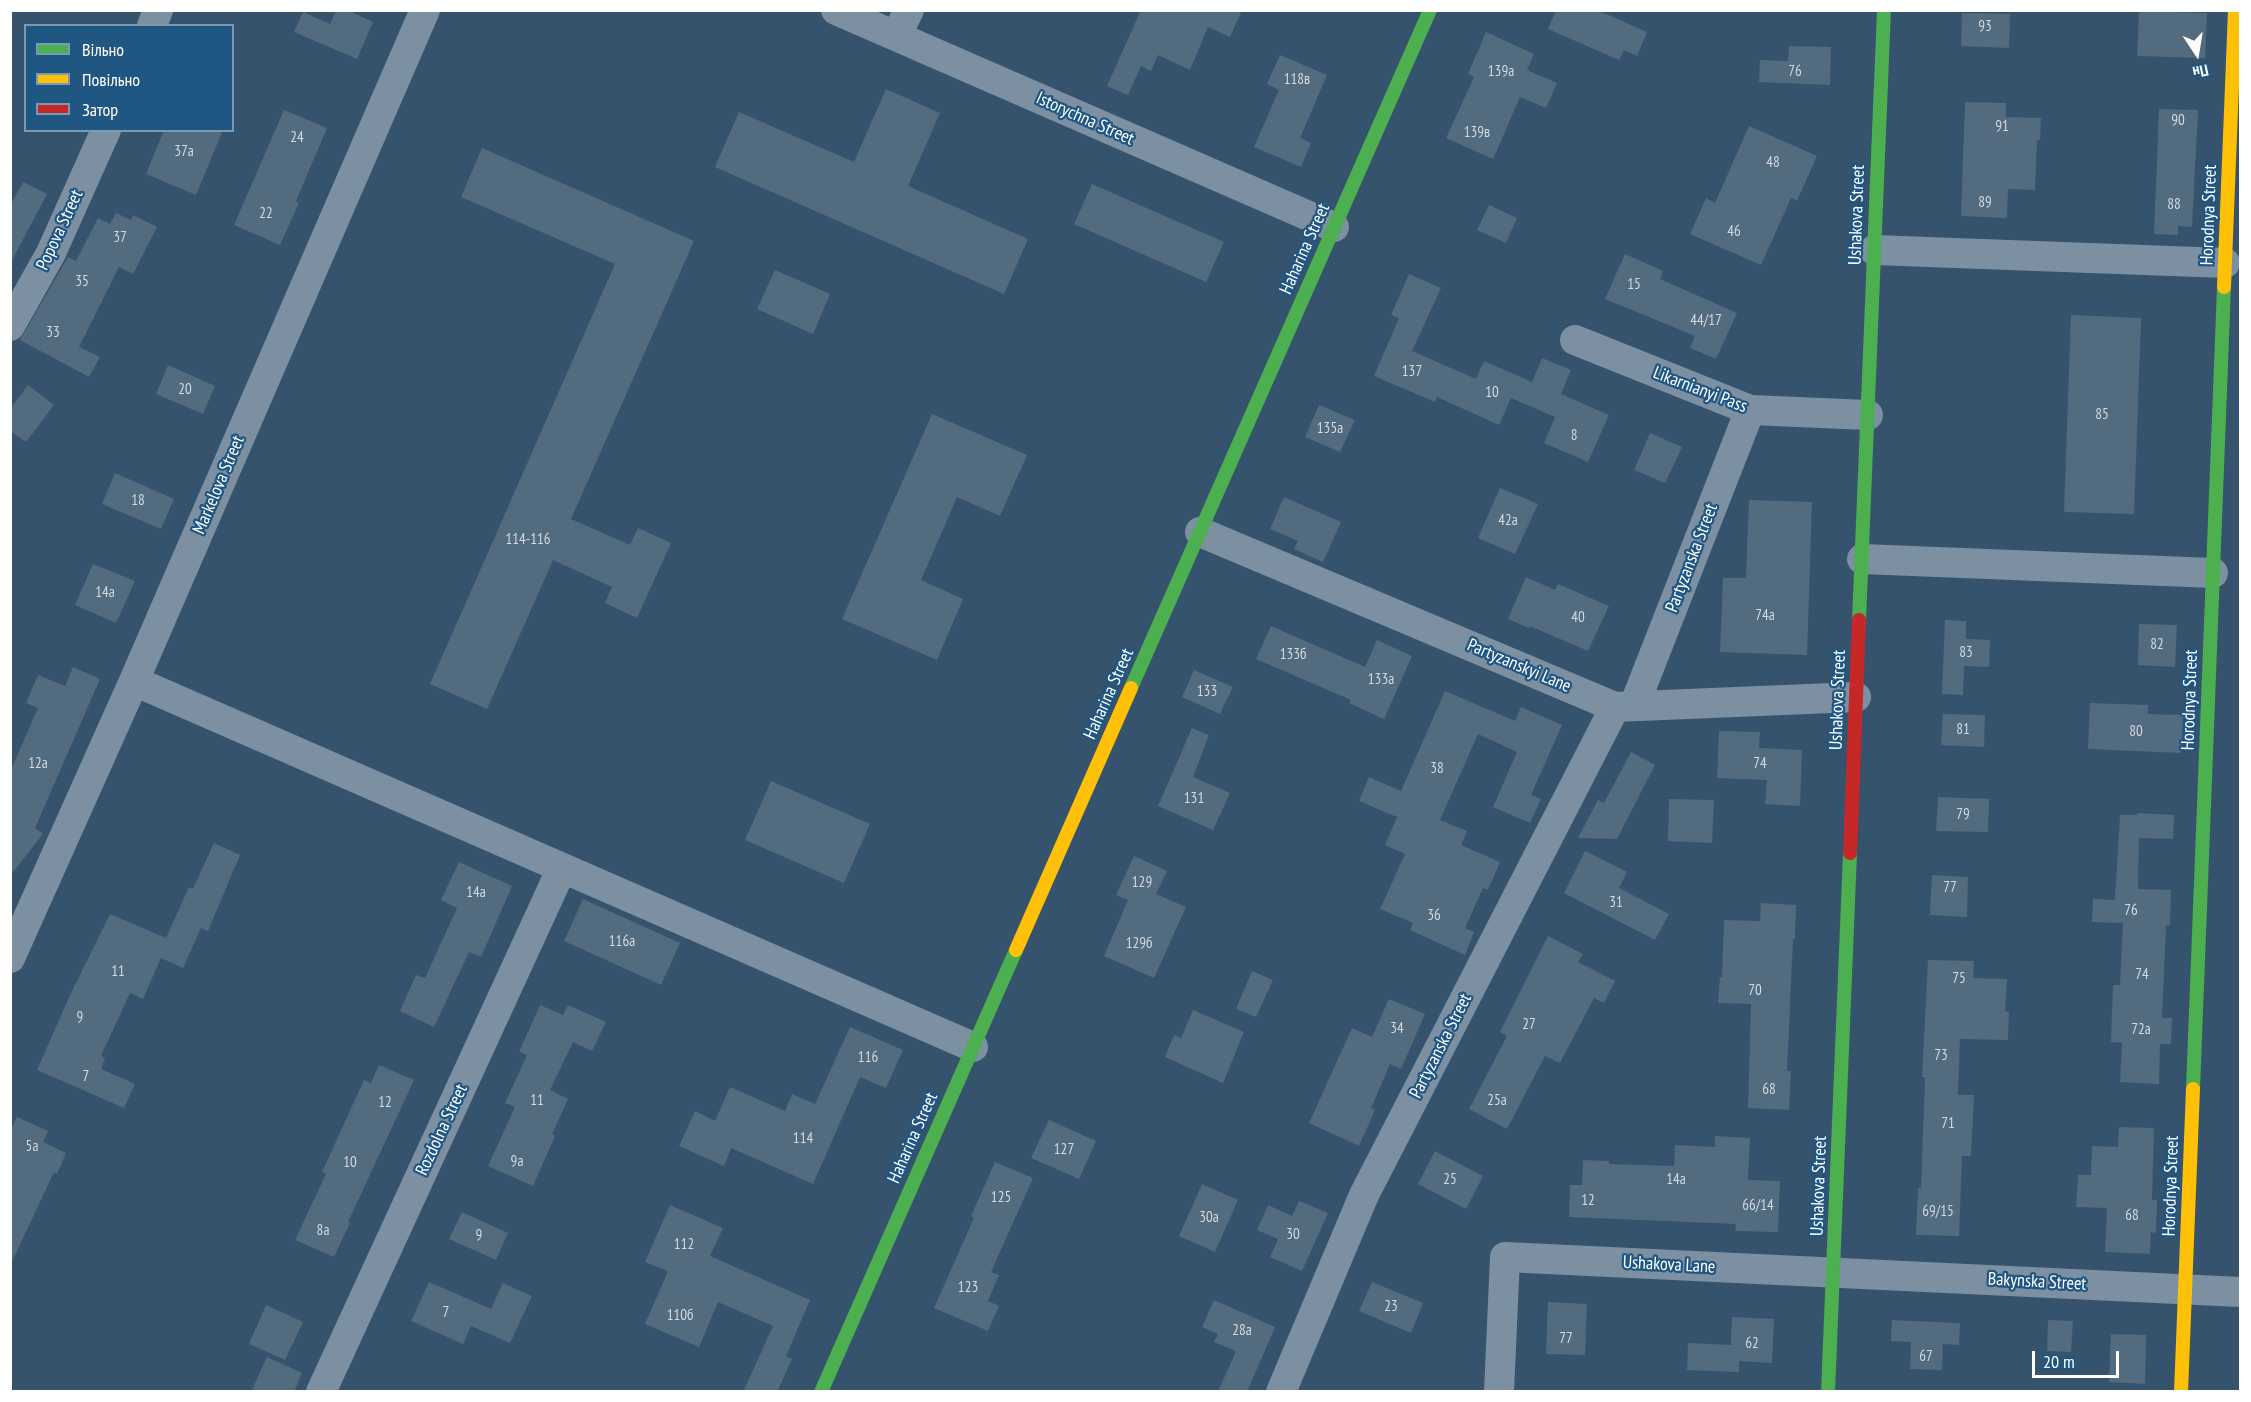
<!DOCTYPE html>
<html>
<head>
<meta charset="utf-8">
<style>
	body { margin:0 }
	#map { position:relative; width:2251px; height:1402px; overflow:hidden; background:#35536c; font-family:"PT Sans Narrow",sans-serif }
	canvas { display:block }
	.frame { position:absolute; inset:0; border:12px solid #fff; pointer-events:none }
	.legend { position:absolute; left:24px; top:24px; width:210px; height:108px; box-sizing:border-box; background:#1f5682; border:2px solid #799ab4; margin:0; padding:8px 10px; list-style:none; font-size:18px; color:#fff }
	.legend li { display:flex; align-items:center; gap:12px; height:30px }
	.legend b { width:30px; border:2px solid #799ab4 }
	.north { position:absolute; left:2167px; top:24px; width:60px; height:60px; -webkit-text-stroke:4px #1f5682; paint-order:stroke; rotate:168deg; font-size:16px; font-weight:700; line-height:24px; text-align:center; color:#fff }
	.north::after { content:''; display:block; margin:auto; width:21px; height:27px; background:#fff; clip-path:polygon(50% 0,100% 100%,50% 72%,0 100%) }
	.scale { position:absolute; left:2032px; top:1351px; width:87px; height:27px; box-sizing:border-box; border:3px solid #fff; border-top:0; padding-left:8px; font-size:18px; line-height:21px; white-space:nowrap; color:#fff; -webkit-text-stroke:4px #1f5682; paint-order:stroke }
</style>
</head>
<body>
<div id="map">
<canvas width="2251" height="1402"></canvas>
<div class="frame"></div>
<ul class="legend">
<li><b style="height:8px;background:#4caf50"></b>Вільно</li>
<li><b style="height:8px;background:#ffc107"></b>Повільно</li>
<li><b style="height:8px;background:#c62828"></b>Затор</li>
</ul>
<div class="north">Пн</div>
<div class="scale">20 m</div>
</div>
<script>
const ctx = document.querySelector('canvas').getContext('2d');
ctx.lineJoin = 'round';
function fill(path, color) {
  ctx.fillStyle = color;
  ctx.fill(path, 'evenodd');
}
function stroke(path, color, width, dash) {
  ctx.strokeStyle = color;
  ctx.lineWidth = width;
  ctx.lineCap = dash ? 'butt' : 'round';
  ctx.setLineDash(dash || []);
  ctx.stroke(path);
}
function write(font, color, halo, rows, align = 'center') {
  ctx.font = font + ' "PT Sans Narrow",sans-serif';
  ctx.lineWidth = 4.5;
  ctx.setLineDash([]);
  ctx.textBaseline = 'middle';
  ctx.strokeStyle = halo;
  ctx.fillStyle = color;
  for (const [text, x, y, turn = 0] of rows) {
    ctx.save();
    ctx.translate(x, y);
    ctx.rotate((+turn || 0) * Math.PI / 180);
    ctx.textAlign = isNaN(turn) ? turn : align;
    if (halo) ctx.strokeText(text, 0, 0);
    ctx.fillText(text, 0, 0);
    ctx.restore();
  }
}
const building = new Path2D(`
	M336,10H347L373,22L357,59L294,32L303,12L330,24Z
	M1141,10H1242L1230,37L1208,27L1190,70L1158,55L1151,71L1141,66L1128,95L1107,86Z
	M1556,10H1597L1647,32L1637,56L1624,50L1619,60L1548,29Z
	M2139,11L2207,13L2205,58L2137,56Z
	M1962,13L2010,14L2009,48L1961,46Z
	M1486,32L1534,54L1527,70L1557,83L1546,108L1520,97L1493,159L1446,138L1474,77L1468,74Z
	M1789,46L1831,47L1830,85L1759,82L1760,60L1788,61Z
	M1280,55L1327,75L1300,138L1311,143L1301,167L1254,147L1279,90L1267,84Z
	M886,89L940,113L908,186L1028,239L1004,294L715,167L739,112L854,162Z
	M1965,102L2006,103V117L2041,118L2040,140H2037L2035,190L2008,189L2007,218L1961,216Z
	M2159,109L2198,110L2192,227L2178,226V235L2154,234Z
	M284,110L327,128L296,201L299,203L280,245L234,225Z
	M1749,126L1817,156L1797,201L1791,198L1761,265L1690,234L1706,198L1715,203Z
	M164,130H223L196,195L146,174Z
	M482,148L694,241L571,519L630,545L638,528L671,543L637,618L605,603L612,587L553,560L487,709L430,684L615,264L461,197Z
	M23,182L47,194L10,264V206Z
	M1092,184L1224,242L1206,282L1074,224Z
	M1489,205L1517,218L1506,243L1477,230Z
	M116,213L131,220L133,215L157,227L133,274L119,267L79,347L100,357L89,377L20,340L68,257L76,261L98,218L110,224Z
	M1625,254L1663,271L1660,279L1737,313L1716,359L1690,348L1695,336L1605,299Z
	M775,270L830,294L813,334L757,309Z
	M1409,274L1441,288L1412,351L1476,379L1484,361L1532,382L1542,358L1571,370L1561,394L1609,415L1588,462L1544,443L1555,417L1511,398L1499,425L1437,397L1435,402L1374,376L1399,318L1391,315Z
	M2071,315L2141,318L2134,514L2064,512Z
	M168,365L215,386L203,414L156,394Z
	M28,385L54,405L26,442L10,431V409Z
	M1319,405L1355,420L1340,452L1305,437Z
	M932,414L1027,455L1000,516L957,497L921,580L963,599L937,660L842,619Z
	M1650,433L1682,447L1665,483L1634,470Z
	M115,473L174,499L161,529L102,504Z
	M1500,488L1538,504L1515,554L1478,538Z
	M1284,497L1341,522L1323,562L1294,549L1298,541L1270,529Z
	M1749,500L1812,502L1807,655L1720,652L1723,578H1746Z
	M93,564L135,581L116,623L75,605Z
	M1526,577L1555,590L1558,584L1609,606L1588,651L1530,626L1529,628L1508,619Z
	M1945,620L1966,621V639L1990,640L1989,667L1964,666L1963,695L1942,694Z
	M2139,624L2177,625L2175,667L2138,665Z
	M1271,626L1365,667L1377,640L1412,656L1384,719L1349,703L1351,700L1256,659Z
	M73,667L100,679L35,828L43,834L10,876V772L38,708L26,703L38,675L65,686Z
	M1194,670L1233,687L1220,714L1182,697Z
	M1445,691L1515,721L1521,707L1562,725L1531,795L1541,799L1530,823L1493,807L1517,752L1478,734L1440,820L1467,831L1461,845L1500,862L1488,890L1483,888L1465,928L1474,932L1465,955L1410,930L1413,923L1380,909L1405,854L1385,845L1397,817L1359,801L1369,777L1401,791Z
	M2090,703L2148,705V714L2183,715L2181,753L2088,749Z
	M1943,714L1985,715L1984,747L1941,745Z
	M1192,728L1209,735L1193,777L1230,793L1213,830L1158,806Z
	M1719,731L1760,732L1759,748L1802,750L1800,806L1765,804L1767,780L1717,778Z
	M1631,752L1655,765L1617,839L1578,838L1598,800L1604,803Z
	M771,781L870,824L844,883L745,840Z
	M1938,797L1989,799L1988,832L1936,831Z
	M1669,799L1714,800L1712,843L1668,841Z
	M2137,813L2174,815L2173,839L2139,838L2138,889L2171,890L2170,925H2166L2162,1018H2172L2171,1044H2160L2159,1084L2120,1082L2122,1043L2111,1042L2113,985H2120L2123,923L2092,922L2093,899L2115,900L2120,815H2137Z
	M214,843L240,855L208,931L201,928L183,968L161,958L143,999L130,993L101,1056L105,1058L101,1069L135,1084L124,1108L37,1070L71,993L110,914L166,938L189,887L193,889Z
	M1585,851L1627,872L1619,888L1669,914L1655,940L1564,893Z
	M1134,856L1167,871L1156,894L1186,907L1154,978L1104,956L1128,900L1116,895Z
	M459,862L512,886L481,957L469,952L434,1027L400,1011L416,975L425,978L457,908L441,900Z
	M1932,875L1968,877L1967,917L1930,915Z
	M583,899L680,943L661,985L564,941Z
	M1761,903L1796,905L1795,939H1793L1787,1071H1791L1789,1110L1748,1108L1751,1004L1718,1003L1720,977H1722L1724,920L1760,921Z
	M1548,936L1583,954L1578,962L1615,981L1604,1003L1594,998L1560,1063L1545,1056L1507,1129L1469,1109L1507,1036L1500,1032Z
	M1928,960L1974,961L1973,978L2007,979L2005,1011L2009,1012L2008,1040L1960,1039L1958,1095H1974L1971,1156H1962L1959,1236L1916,1235L1918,1188H1921L1925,1077H1922Z
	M1252,971L1273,980L1256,1017L1236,1009Z
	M1389,999L1425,1014L1401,1069L1390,1064L1371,1108L1375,1110L1359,1146L1309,1123L1352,1028L1372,1037Z
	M540,1005L563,1015L568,1005L606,1022L592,1051L573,1042L550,1090L568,1099L552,1134L555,1136L533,1186L488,1166L515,1107L505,1103L527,1055L519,1052Z
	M1193,1010L1244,1032L1223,1083L1165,1057L1174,1035L1181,1038Z
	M850,1027L903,1050L886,1088L860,1077L813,1184L731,1148L724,1166L679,1146L695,1111L715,1121L730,1087L785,1111L792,1094L815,1104Z
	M379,1065L414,1080L348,1222L350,1223L334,1257L295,1240L326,1174L322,1172L364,1080L371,1083Z
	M17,1117L48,1131L43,1142L66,1153L57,1174L54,1172L10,1266V1131Z
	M1049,1120L1096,1141L1079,1179L1031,1158Z
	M2119,1127L2154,1128L2152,1200H2157L2156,1233L2151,1232L2150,1254L2105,1252L2107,1208L2076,1207L2078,1175H2091L2092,1146L2118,1147Z
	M1715,1136L1750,1138L1748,1180L1780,1181L1778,1232L1735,1231L1736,1224L1569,1217L1570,1185H1582L1583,1160L1609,1161V1164L1674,1166L1675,1145L1715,1147Z
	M1435,1151L1483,1176L1466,1209L1418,1184Z
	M995,1162L1033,1178L991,1272L999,1275L988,1301L999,1306L988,1331L934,1308L974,1218L971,1216Z
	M1202,1184L1238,1200L1215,1252L1179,1236Z
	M1299,1201L1328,1213L1302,1271L1270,1257L1278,1239L1257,1230L1268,1205L1292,1216Z
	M670,1205L723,1228L710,1256L810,1300L786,1356L792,1359L777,1392H743L773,1326L718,1302L699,1347L645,1324L668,1271L645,1262Z
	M462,1212L508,1233L496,1260L449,1239Z
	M429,1282L491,1309L503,1283L532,1296L510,1343L471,1326L463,1344L411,1321Z
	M1372,1282L1423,1303L1411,1333L1359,1311Z
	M1214,1300L1275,1327L1247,1392H1218L1236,1351L1214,1342L1218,1334L1202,1327Z
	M1548,1302L1587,1304L1585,1355L1546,1354Z
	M266,1305L303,1322L285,1360L249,1344Z
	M1732,1317L1774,1319L1772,1363L1739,1361V1372L1687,1370L1688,1343L1731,1345Z
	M1892,1320L1960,1323L1959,1345L1943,1344L1942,1370L1910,1369L1911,1342L1891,1341Z
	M2048,1320L2073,1321L2071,1352L2047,1351Z
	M2111,1334L2146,1335L2145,1384L2109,1382Z
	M267,1357L302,1373L294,1392H251Z`);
const street = new Path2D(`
	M836,10L1334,227
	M152,26L158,10
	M896,36L909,10
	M1874,250L2225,263
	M10,326L51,253L106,130
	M1575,340L1750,410L1868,415
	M1200,532L1615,707L1856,697
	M1862,559L2213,573
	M134,681L973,1047
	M1634,706L1750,410
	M10,958L134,681L425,10
	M321,1392L562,868
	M1281,1392L1364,1195L1615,707
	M1499,1392L1505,1257L2240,1292`);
const fast = new Path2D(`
	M1859,620L1884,10
	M1131,688L1430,10
	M2193,1089L2224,287
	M821,1392L1016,950
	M1828,1392L1850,853`);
const slow = new Path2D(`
	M2224,287L2235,10
	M1016,950L1131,688
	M2181,1392L2193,1089`);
const jam = new Path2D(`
	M1850,853L1859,620`);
const numberNames = [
	["93",1985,27],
	["139а",1501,72],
	["76",1795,72],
	["118в",1297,80],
	["90",2178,121],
	["91",2002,127],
	["139в",1477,133],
	["24",297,138],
	["37а",184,152],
	["48",1773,163],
	["89",1985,203],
	["88",2174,205],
	["22",266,214],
	["46",1734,232],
	["37",120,238],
	["35",82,282],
	["15",1634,285],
	["44/17",1706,321],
	["33",53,333],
	["137",1412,372],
	["20",185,390],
	["10",1492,393],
	["85",2102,415],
	["135а",1330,429],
	["8",1574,436],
	["18",138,501],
	["42а",1508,521],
	["114-116",528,540],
	["14а",105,593],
	["74а",1765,616],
	["40",1578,618],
	["82",2157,645],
	["83",1966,653],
	["133б",1293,655],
	["133а",1381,680],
	["133",1207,692],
	["81",1963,730],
	["80",2136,732],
	["12а",38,764],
	["74",1760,764],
	["38",1437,769],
	["131",1194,799],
	["79",1963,815],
	["129",1142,883],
	["77",1950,888],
	["14а",476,893],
	["31",1616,903],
	["76",2131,911],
	["36",1434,916],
	["116а",622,942],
	["129б",1139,944],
	["11",118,972],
	["74",2142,975],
	["75",1959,979],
	["70",1755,991],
	["9",80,1018],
	["27",1529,1025],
	["34",1397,1029],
	["72а",2141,1030],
	["73",1941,1056],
	["116",868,1058],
	["7",86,1077],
	["68",1769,1090],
	["11",537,1101],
	["25а",1497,1101],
	["12",385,1103],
	["71",1948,1124],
	["114",803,1139],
	["5а",32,1147],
	["127",1064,1150],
	["9а",517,1162],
	["10",350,1163],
	["25",1450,1180],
	["14а",1676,1180],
	["125",1001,1198],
	["12",1588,1201],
	["66/14",1758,1206],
	["69/15",1938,1212],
	["68",2132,1216],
	["30а",1209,1218],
	["8а",323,1231],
	["30",1293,1235],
	["9",479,1236],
	["112",684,1245],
	["123",968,1288],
	["23",1391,1307],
	["7",446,1313],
	["110б",680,1316],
	["28а",1242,1331],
	["77",1566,1339],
	["62",1752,1344],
	["67",1926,1357]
];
const streetNames = [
	["Istorychna Street",1085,119,24],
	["Ushakova Street",1857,215,-88],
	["Horodnya Street",2209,215,-88],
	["Popova Street",60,230,-65],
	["Haharina Street",1305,249,-66],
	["Likarnianyi Pass",1700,390,21],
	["Markelova Street",219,485,-67],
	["Partyzanska Street",1692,558,-69],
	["Partyzanskyi Lane",1519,666,23],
	["Haharina Street",1109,694,-66],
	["Ushakova Street",1838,700,-88],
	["Horodnya Street",2190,700,-88],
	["Partyzanska Street",1441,1046,-63],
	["Rozdolna Street",442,1130,-65],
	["Haharina Street",913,1138,-66],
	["Ushakova Street",1819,1186,-88],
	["Horodnya Street",2171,1186,-88],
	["Ushakova Lane",1669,1265,3],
	["Bakynska Street",2037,1282,3]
];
fill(building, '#536b7e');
stroke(street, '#7c90a2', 30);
stroke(fast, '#4caf50', 14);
stroke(slow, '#ffc107', 14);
stroke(jam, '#c62828', 14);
write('15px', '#d4dadf', null, numberNames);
write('18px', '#fff', '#1f5682', streetNames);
</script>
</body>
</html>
